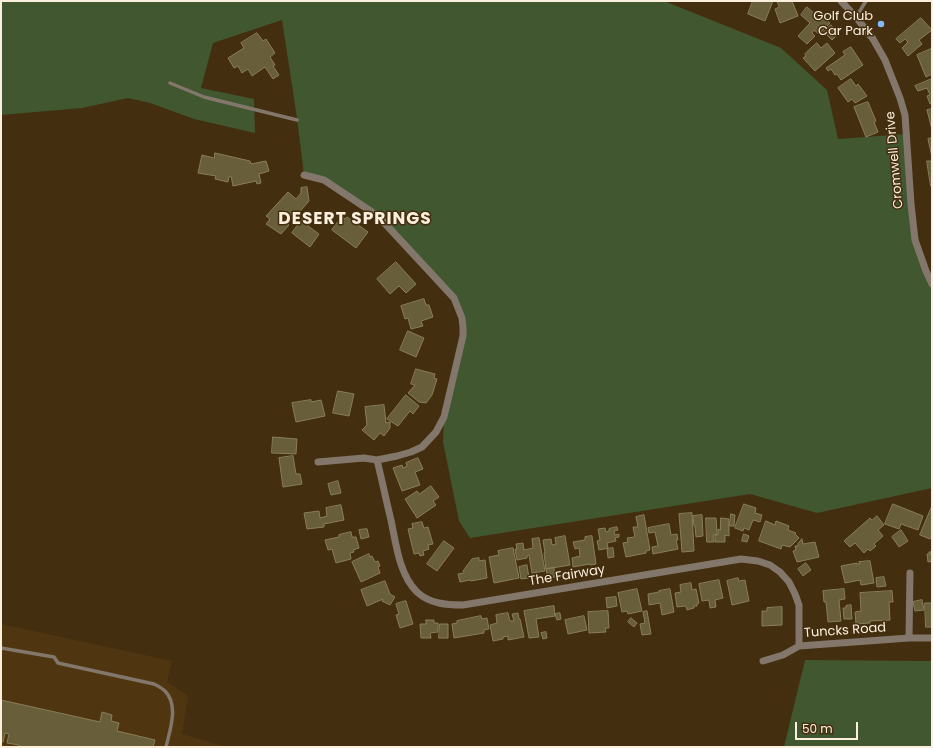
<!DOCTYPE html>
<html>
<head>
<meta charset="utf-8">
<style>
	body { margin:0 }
	#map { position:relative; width:933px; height:748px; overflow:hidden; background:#432e0f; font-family:Poppins,sans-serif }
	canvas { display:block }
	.frame { position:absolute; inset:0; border:2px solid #fcefde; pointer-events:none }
	.scale { position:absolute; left:795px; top:722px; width:63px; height:18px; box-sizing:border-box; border:2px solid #fcefde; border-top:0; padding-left:5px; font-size:12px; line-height:14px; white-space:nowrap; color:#fcefde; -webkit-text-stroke:3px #432e0f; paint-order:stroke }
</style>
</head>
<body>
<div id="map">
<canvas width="933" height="748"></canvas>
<div class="frame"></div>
<div class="scale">50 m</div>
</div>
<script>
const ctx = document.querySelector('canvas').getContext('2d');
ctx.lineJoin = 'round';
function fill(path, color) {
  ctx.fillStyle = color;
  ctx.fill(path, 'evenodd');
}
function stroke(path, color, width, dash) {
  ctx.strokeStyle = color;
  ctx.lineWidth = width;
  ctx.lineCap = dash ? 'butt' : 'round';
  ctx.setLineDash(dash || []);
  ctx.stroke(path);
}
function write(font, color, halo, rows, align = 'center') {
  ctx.font = font + ' Poppins,sans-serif';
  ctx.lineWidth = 3;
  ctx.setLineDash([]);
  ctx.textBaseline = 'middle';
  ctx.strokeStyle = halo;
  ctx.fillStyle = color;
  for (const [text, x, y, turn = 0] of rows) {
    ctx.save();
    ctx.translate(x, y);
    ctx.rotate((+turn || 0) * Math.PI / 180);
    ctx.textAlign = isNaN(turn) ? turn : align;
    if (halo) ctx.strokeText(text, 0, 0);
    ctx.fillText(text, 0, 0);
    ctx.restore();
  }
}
const built = new Path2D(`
	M1,624L172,661L167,682L188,696L182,734L226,747H1Z`);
const green = new Path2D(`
	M1,1H664L781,48L827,90L838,139L907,134L913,221L932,284V488L817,513L750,494L470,538L459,521L443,442L444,416L463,336L457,304L378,216L324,180L304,175L297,118L282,20L213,43L201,88L254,99L255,133L194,119L150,103L128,98L82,108L1,115Z
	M805,660L932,661V747H784Z`);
const building = new Path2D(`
	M753,1H773L765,21L748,14Z
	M777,1H792L798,16L780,23L775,9L779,7Z
	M807,7L815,14L816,11L830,23L819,34L814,30L812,33L815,36L807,44L798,36L810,23L801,15Z
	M921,18L932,30L919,40L922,44L908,56L902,48L908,42L905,39L900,43L896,39Z
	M831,25L839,33L832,40L824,32Z
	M257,33L263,41L266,39L275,53L270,57L275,65L273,66L279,75L273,79L265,67L252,76L248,69L242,73L238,66L234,68L228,58L244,48L241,43Z
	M817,43L821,48L827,43L835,53L815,71L803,58L806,56L805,54Z
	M851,47L863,65L841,80L837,74L835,75L831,69L828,71L826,68L845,55L843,52Z
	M931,49L932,52V74L926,77L917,55Z
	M851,79L856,86L858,84L867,96L855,103L852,99L848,102L838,88Z
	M932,79V103L930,104L927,96L930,95L927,88L918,91L915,86Z
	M868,102L876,121L874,122L878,132L866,137L854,107Z
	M932,109V130L927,110Z
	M932,138V157L928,139Z
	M215,153L250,161L251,164L266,161L269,171L259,174L261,183L257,184L256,181L233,186L231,176L229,177L228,182L215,179L216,176L198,173L202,155L214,158Z
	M927,161H932V186H931Z
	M307,187L309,201L295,217L284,210L278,217L289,225L281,234L266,224L270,219L266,216L288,192L296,199L301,193V188Z
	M304,217L311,222L308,226L319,234L310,247L292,233Z
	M342,217L345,219L347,217L368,232L356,248L332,230Z
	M396,262L416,284L406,293L399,286L390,294L377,279Z
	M424,299L426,305H429L433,317L421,321L423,326L411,329L408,318L405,319L401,306Z
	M408,331L424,338L416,357L400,350Z
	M416,369L435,374L434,378L437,379L432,395L426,403L419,402L408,393L415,385L411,384Z
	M338,391L354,394L349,416L333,413Z
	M406,395L419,406L413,414L410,411L398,426L387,419Z
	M311,400V402L321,400L325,416L296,422L292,403Z
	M384,405L386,423L390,422V428L384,436L380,433L374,440L362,430L367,425L365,407Z
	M273,437L297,439L296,454L272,453Z
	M293,456L296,474H300L302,484L283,487L279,458Z
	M418,458L423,469L415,472L420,485L402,491L393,468L402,465L403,468L407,466L406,463Z
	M338,481L341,493L331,495L328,484Z
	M431,486L439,497L433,501L436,505L417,518L405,499L417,491L419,494Z
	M744,504L756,508L755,513L762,515L760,522L753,520L749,530L744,528L743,531L735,528Z
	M893,504L923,516L918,530L901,524L899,529L885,524Z
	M341,505L344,520L324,524V527L307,529L304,513L319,511L320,518L327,516L326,508Z
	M932,506V535L930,539L920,535Z
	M692,513L694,551L682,552L679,514Z
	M731,514L735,515L734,526H730Z
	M644,515L650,550L646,551V553L626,557L623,543L628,542L627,538L635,537L633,527H638L636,517Z
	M702,515L703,536L696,537L695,526H694L693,516Z
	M877,516L884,525L878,530L883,536L874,544L876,546L870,551L868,549L864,553L855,543L850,547L844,541L870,518L872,520Z
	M706,518H716L717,534L713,535L714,542H707Z
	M721,518L729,519V536L725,535V542H715V535H718V529L720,530Z
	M766,521L775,525L776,521L789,526L788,530L796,533L795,534L799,538L790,547L782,545L781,549L759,541Z
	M422,522L424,528L428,527L433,544L428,545L429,549L423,551L424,555L420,556L419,553L414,554L408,529L413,528L412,524Z
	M669,524L671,535L677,534L678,540H676L678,549L653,554L652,547L658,546L655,532L649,533L648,528Z
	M617,527L618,530L614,531L615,535L619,534V537L615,538L616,541L607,543L608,548L599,550L597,541L600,540L598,529L605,528L606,532L609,531V529Z
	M367,529L369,537L361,539L359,530Z
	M901,530L908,541L899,547L892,537Z
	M351,532L352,537H356L359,548L353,550L354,552L350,553L351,559L336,563L332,549L328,550L325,540L339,537V535Z
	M744,534L749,536L747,542L742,541Z
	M565,536L570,565L546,569L544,553H545L543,540L551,539L552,545L556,544L555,538Z
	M592,536L596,564L590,565V564L573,567L572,558L580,556L579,548L575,549L573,542L585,540V537Z
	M539,538L545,571L532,573L529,555L527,556V558L517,560L515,549H517L516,544L523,543L524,550L533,548L532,539Z
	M802,539L803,544L815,542L819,557L797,562L793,551L796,550L795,546H798V544Z
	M444,541L454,548L437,571L427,564Z
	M513,548L519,578L494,583L489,557L499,555L498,551Z
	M613,548L614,557L608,558L607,549Z
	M929,552H932V563H931V561L928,562L927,554H930Z
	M369,554L370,557L372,556L375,562L378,561L380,566L378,567L380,573L361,582L352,562Z
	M479,558V561L485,560L487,578L471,581L470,580L460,582L458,574L464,573L463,571L472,559Z
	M870,561L874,583L861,585L860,580L845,583L841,566L857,563V564H860L859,562Z
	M806,563L811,570L803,576L798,569Z
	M527,565L529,578L521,579L519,567Z
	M554,568L555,577L548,578L546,569Z
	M884,577L886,586L877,587L876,578Z
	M738,578L739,581L745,580L749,601L732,605L727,581Z
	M719,580L723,598L715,600L716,607L710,608L709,600L702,601L699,584Z
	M385,581L390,594L395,597L390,605L382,601L383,599L367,606L361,590Z
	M691,583L692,590L696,589L699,603L697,604V606H694V608L687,610L686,606L677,607L675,593L681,592L680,585Z
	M637,589L642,611L628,614L627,611L622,612L618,593Z
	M670,589L674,612L662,615L660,603L649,605L648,594L659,592V591Z
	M844,589L845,599L839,600L841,621L828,622L826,602H824L823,591Z
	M892,591L893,602H889L890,620L870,621V623L856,624L855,612L861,611L860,593Z
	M616,597L617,606L607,608L606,598Z
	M922,600L924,610L915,611L913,602Z
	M406,601L413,624L400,628L396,615L399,614L396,604Z
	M925,603H932V627H926Z
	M851,605L852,619H844L843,608H846V606Z
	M554,606L555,616L536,619L539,637L529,638L524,611Z
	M782,607V625L762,626V611H767V608Z
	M608,611L609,628H605L606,632L589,633L588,612Z
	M647,611L651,634L642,635L640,624L645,623L643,612Z
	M508,613L510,621H514L512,614L518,613L519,619H520L524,637L508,640V636L503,637V639L493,641L490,625L497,623L496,615Z
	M560,613L561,619L557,620L555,614Z
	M481,616L482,619L487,618L489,629L484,630V633L454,638L452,624L457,623V621Z
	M584,616L587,630L568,634L565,620Z
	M631,618L637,623L634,627L628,622Z
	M426,620H434V623H438V632L430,633L431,638H421L420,624H426Z
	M440,624H448V638H439Z
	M546,632L547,638L543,639L541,633Z
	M1,700L100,722L102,712L112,715L111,721L119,723L117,731L155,740L153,747H19V745L7,743L9,734L5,733L3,742H1Z`);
const lane = new Path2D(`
	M856,17L866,1
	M170,83L204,97L297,120
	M1,648L54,657L58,663L154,684C158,686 162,688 165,691C179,705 170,730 166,747`);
const street = new Path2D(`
	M841,1L856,17L873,39L885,60L900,98L905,115L911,204L915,240L926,271L932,284
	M304,175L324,180L378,216L454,298L462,318L463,328V336L444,417L436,432L422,447L411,452L397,456L377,460L364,458L318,462
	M377,460C382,480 386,500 391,520C396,544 399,574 417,592C430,604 447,605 463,605L741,559L758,561L770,565L780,572L789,582L795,594L799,605V646
	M909,638L910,573
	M763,661L783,655L799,646L909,638H932`);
const markers = [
	[881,24,4,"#85bbfb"]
];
const poiNames = [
	["Golf Club",873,17],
	["Car Park",873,32]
];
const streetNames = [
	["Cromwell Drive",895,160,-95],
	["The Fairway",567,576,-9],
	["Tuncks Road",845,631,-4]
];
const districtNames = [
	["DESERT SPRINGS",355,220]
];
fill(built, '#503610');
fill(green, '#405730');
fill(building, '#685e3a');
stroke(building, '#897e59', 1);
stroke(lane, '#82776a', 3.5);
stroke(street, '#82776a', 7);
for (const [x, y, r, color] of markers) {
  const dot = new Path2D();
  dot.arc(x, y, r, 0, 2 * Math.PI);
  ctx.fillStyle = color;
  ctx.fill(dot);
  stroke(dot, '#432e0f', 1.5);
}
write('13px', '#fcefde', '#432e0f', poiNames, 'right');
write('13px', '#fcefde', '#432e0f', streetNames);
ctx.letterSpacing = '1px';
write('bold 17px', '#fcefde', '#432e0f', districtNames);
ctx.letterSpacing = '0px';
</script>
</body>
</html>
